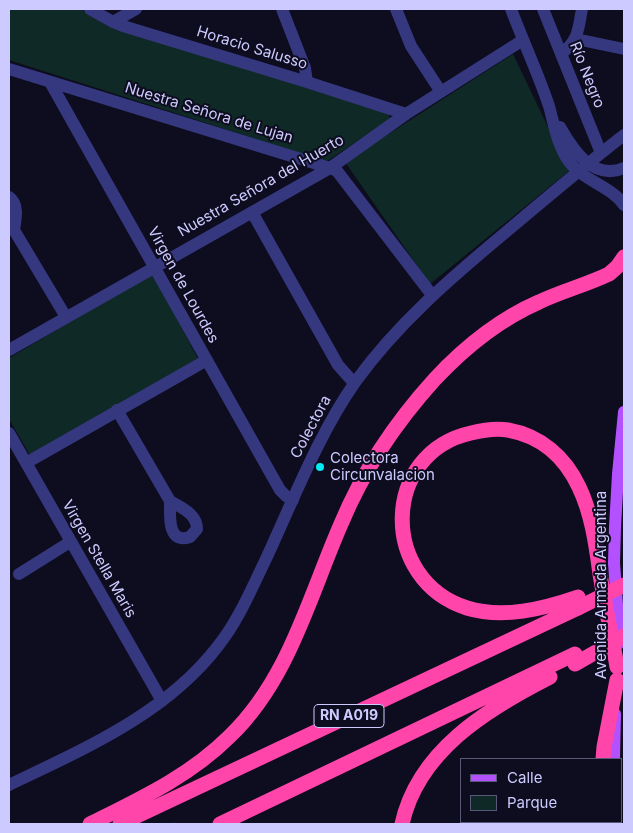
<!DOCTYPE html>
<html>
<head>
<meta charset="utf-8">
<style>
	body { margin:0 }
	#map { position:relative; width:633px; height:833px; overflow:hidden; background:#0e0c1f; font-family:Inter,sans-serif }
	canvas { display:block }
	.frame { position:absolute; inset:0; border:10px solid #cdcaff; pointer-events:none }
	.legend { position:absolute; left:460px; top:758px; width:162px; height:65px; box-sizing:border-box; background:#0e0c1f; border:1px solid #5a5879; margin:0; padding:6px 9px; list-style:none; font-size:15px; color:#cdcaff }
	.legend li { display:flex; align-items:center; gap:10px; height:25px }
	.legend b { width:25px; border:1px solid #5a5879 }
</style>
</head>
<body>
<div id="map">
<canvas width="633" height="833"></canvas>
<div class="frame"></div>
<ul class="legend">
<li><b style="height:6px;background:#b351ff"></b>Calle</li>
<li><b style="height:14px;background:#0f2926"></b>Parque</li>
</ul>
</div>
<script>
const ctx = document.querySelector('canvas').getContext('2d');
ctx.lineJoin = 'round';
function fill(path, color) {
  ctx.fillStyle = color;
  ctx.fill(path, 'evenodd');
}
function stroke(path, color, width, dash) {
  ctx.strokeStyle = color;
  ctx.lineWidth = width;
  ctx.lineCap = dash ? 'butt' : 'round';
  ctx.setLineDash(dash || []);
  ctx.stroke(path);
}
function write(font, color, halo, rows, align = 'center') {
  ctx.font = font + ' Inter,sans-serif';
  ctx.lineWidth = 4;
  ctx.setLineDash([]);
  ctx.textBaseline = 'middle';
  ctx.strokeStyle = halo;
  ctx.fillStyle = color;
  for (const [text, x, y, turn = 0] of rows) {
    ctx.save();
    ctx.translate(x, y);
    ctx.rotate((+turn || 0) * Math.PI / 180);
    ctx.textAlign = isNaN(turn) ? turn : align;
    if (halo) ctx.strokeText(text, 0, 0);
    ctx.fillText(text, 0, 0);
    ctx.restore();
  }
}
const green = new Path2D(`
	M9,9H81L106,25L389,113L390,119L329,160L325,161L9,60Z
	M513,54L569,171L430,284L345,162Z
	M153,273L198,359L30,455L9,419V358Z`);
const stream = new Path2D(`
	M173,824H175`);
const minor = new Path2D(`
	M90,9L113,22L123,26L307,82L406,114
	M282,9L305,68L307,82
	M396,9L411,46L441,92
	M511,9C523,41 538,73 549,106C554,124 557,144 568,160C582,181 610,185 624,205
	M543,9L601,153
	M113,22L136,9
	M576,39L624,49
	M561,54C579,40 578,30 582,9
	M9,69L330,168L337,171L432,295
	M50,82L280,490L286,496L293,500
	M560,127C573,150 593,181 624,168
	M9,197C19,204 16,218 14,230L9,227
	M252,212L338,365L354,383
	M14,230L66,317
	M9,350L330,168L406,114L523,40
	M117,410L170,501
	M9,433L162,701
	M26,463L207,360
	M170,501C182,508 197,514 197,529L190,537C167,545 170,515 170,501Z
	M19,574L70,542
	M9,785C84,749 166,714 218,646C238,621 251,590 265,561C292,503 319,433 356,381C398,323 452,277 506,232C545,199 584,166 624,135`);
const major = new Path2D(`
	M618,644L617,605L614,563L615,527L618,474L624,412
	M614,759L615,714
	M601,824V822`);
const highway = new Path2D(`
	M578,597C543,609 503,619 467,608C379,580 381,453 471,433C483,430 496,428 508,430C541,436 565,457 579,487C592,514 596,545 600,574C605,605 612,636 617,667
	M603,759L604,747L617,680
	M90,824C140,799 190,776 230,736C289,679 309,597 341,524C363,471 396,422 435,379C464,348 500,319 539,302C562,291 586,285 609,274L617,267L624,257
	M120,824L578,608
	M220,824L575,654
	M402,824C418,751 487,709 550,677
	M590,824L591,822`);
const highwayBridge = new Path2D(`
	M578,608L624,585
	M575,664L624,636`);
const markers = [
	[320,467,5,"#00ebf5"]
];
const shields = [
	[349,716,70]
];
const shieldNames = [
	["RN A019",349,716]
];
const streetNames = [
	["Horacio Salusso",252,48,17],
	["Río Negro",587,75,68],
	["Nuestra Señora de Lujan",209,113,17],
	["Nuestra Señora del Huerto",261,186,-30],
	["Virgen de Lourdes",183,285,61],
	["Colectora",311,427,-62],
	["Virgen Stella Maris",99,559,60],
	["Avenida Armada Argentina",601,585,-90]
];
const poiNames = [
	["Colectora",330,458],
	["Circunvalacion",330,475]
];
fill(green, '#0f2926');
stroke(stream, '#0b2444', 3);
stroke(minor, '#35377f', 12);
stroke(major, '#b351ff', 12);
stroke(highway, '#ff45a9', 15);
stroke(highwayBridge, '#ff45a9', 15);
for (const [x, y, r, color] of markers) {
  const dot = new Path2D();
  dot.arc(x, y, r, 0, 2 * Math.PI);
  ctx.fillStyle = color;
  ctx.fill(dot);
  stroke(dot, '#0e0c1f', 2);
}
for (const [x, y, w] of shields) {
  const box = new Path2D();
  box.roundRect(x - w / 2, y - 11.5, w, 23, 4);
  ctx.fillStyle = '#0e0c1f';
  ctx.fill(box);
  stroke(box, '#cdcaff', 1);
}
write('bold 14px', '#cdcaff', null, shieldNames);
write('15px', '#cdcaff', '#0e0c1f', streetNames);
write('15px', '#cdcaff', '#0e0c1f', poiNames, 'left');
</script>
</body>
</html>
